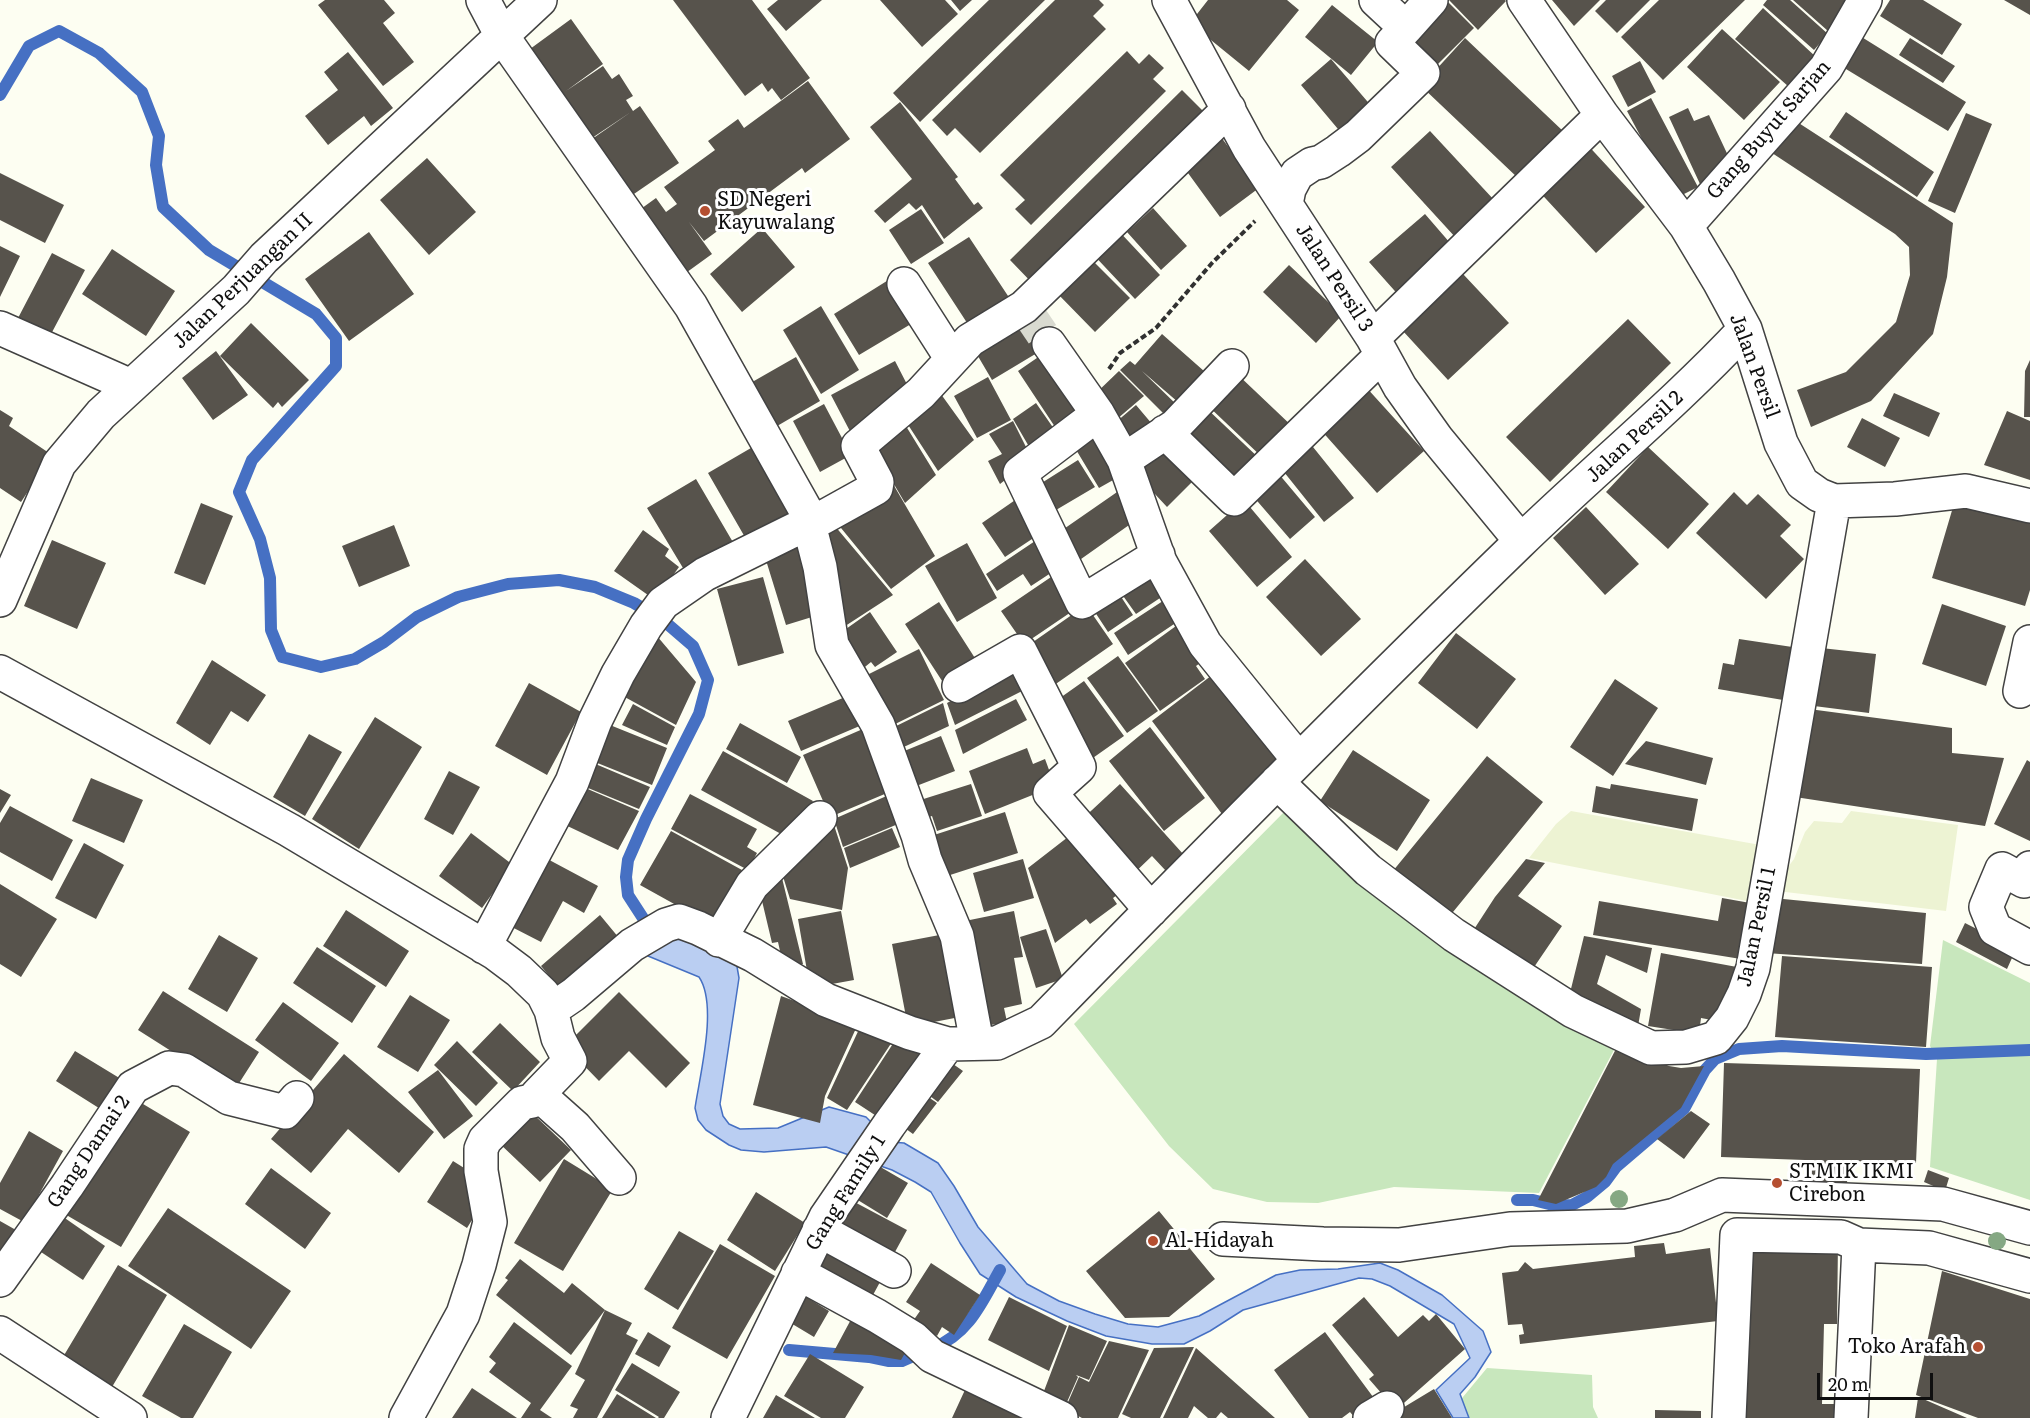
<!DOCTYPE html>
<html>
<head>
<meta charset="utf-8">
<style>
	body { margin:0 }
	#map { position:relative; width:2030px; height:1418px; overflow:hidden; background:#fdfef2; font-family:Literata,serif }
	canvas { display:block }
	.scale { position:absolute; left:1817px; top:1373px; width:116px; height:27px; box-sizing:border-box; border:3px solid #0f0f0f; border-top:0; padding-left:8px; font-size:18px; line-height:21px; white-space:nowrap; color:#0f0f0f; -webkit-text-stroke:4px #fff; paint-order:stroke }
</style>
</head>
<body>
<div id="map">
<canvas width="2030" height="1418"></canvas>
<div class="scale">20 m</div>
</div>
<script>
const ctx = document.querySelector('canvas').getContext('2d');
ctx.lineJoin = 'round';
function fill(path, color) {
  ctx.fillStyle = color;
  ctx.fill(path, 'evenodd');
}
function stroke(path, color, width, dash) {
  ctx.strokeStyle = color;
  ctx.lineWidth = width;
  ctx.lineCap = dash ? 'butt' : 'round';
  ctx.setLineDash(dash || []);
  ctx.stroke(path);
}
function write(font, color, halo, rows, align = 'center') {
  ctx.font = font + ' Literata,serif';
  ctx.lineWidth = 6;
  ctx.setLineDash([]);
  ctx.textBaseline = 'middle';
  ctx.strokeStyle = halo;
  ctx.fillStyle = color;
  for (const [text, x, y, turn = 0] of rows) {
    ctx.save();
    ctx.translate(x, y);
    ctx.rotate((+turn || 0) * Math.PI / 180);
    ctx.textAlign = isNaN(turn) ? turn : align;
    if (halo) ctx.strokeText(text, 0, 0);
    ctx.fillText(text, 0, 0);
    ctx.restore();
  }
}
const farmland = new Path2D(`
	M1571,811L1766,846L1757,903L1529,858L1556,824Z
	M1851,811L1958,825L1946,911L1777,891L1779,879L1794,859L1805,832L1814,821L1842,823Z`);
const green = new Path2D(`
	M1290,806L1615,1048L1539,1193L1394,1187L1318,1203L1267,1202L1213,1189L1169,1146L1074,1024Z
	M1943,940L2030,983V1200L1930,1167L1937,1059L1930,1046Z
	M1487,1368L1592,1375L1593,1407L1598,1418H1458L1453,1409Z`);
const water = new Path2D(`
	M669,932L736,961L739,978L720,1104L723,1116L729,1124L740,1129L778,1128L829,1107L866,1117L891,1142L904,1143L938,1163L954,1186L978,1227L1027,1284L1059,1301L1095,1314L1128,1324L1158,1327L1199,1316L1276,1275L1300,1270L1338,1269L1380,1263L1398,1270L1442,1295L1483,1331L1491,1352L1475,1377L1460,1394L1469,1418H1453L1436,1390L1470,1358L1454,1324L1390,1286L1372,1279L1359,1278L1243,1310L1210,1331L1184,1344H1152L1106,1336L1067,1321L1016,1297L980,1274L960,1243L931,1192L915,1182L892,1170L826,1147L764,1152L741,1150L729,1145L706,1130L698,1120L695,1108C700,1074 718,1005 699,977L648,956L638,948Z`);
const stream = new Path2D(`
	M0,95L29,46L59,31L99,53L142,92L159,136L156,165L163,207L209,250L316,314L336,338V366L252,460L239,492L260,539L270,578L271,630L282,657L321,667L355,659L384,642L417,617L458,597L508,584L559,580L595,587L634,603L664,621L693,646L708,680L699,714L646,819L628,860L626,877L628,895L652,932
	M1517,1200H1533L1557,1206L1572,1205L1587,1197L1605,1182L1616,1167L1684,1109L1705,1070L1715,1059L1739,1049L1782,1046L1926,1054L2030,1050
	M933,1348C969,1334 982,1302 1000,1270
	M789,1350L869,1357L888,1361H902L920,1353`);
const building = new Path2D(`
	M325,0H384L395,13L383,23L414,62L383,86L318,5Z
	M673,0H752L810,78L781,100L772,88L768,92L762,83L745,96Z
	M778,0H822L786,31L767,9Z
	M880,0H945L958,14L922,47Z
	M951,0H972L960,11Z
	M989,0H1045L920,122L893,93Z
	M1055,0H1099L1104,5L1093,16L1106,29L980,153L955,128L947,136L932,120Z
	M1208,0H1287L1299,10L1249,71L1190,23Z
	M1446,0L1474,28L1429,73L1397,42Z
	M1449,0H1505L1506,1L1478,30Z
	M1552,0H1600L1574,26Z
	M1606,0H1650L1617,33L1595,11Z
	M1659,0H1745L1663,80L1621,37Z
	M1767,0H1790L1828,34L1814,50L1763,5Z
	M1793,0H1856L1828,31Z
	M1890,0H1923L1962,24L1942,55L1880,16Z
	M2004,0H2030V15Z
	M1332,5L1378,42L1351,75L1305,37Z
	M1763,8L1816,57L1789,87L1735,39Z
	M571,19L603,64L566,91L603,66L612,79L619,74L633,96L626,100L633,111L640,106L679,163L631,196L592,139L631,112L592,138L530,49Z
	M1722,29L1780,82L1744,120L1687,67Z
	M1860,36L1966,102L1948,131L1841,66Z
	M1465,38L1564,132L1519,179L1421,86Z
	M1910,38L1955,66L1943,83L1899,55Z
	M1127,51L1139,64L1149,54L1164,68L1153,79L1166,91L1031,225L1015,209L1025,200L1000,175Z
	M348,52L393,108L371,126L364,116L328,145L305,116L338,90L324,72Z
	M1331,59L1373,108L1343,135L1301,85Z
	M1640,61L1656,92L1628,107L1612,76Z
	M808,81L850,139L805,173L802,168L704,241L689,222L712,254L683,275L638,211L656,198L666,212L677,204L664,187L715,150L708,141L738,119L744,128Z
	M1182,90L1209,117L1036,287L1010,260Z
	M1651,98L1698,187L1674,199L1627,111Z
	M900,102L958,177L955,179L974,205L978,202L983,208L944,239L922,205L916,210L909,203L885,223L874,211L912,179L870,127Z
	M1688,108L1694,121L1709,115L1732,164L1721,174L1700,184L1669,117Z
	M1846,112L1934,172L1917,197L1829,137Z
	M1966,113L1992,124L1955,213L1928,201Z
	M1791,118L1953,223L1947,277L1933,334L1871,401L1811,427L1797,390L1846,372L1896,322L1910,275L1909,247L1895,234L1769,151Z
	M1430,131L1495,201L1456,238L1391,167Z
	M1218,133L1259,188L1220,217L1180,162Z
	M1583,140L1645,207L1596,253L1534,186Z
	M427,158L476,212L429,255L380,200Z
	M0,173L64,205L45,243L0,220Z
	M1153,208L1187,246L1161,270L1127,232Z
	M921,209L944,243L911,264L889,230Z
	M1425,214L1457,251L1402,299L1369,262Z
	M1115,227L1160,275L1135,299L1089,250Z
	M762,228L795,267L742,312L710,274Z
	M369,232L414,294L349,341L305,279Z
	M969,237L1014,305L973,332L928,263Z
	M0,246L20,256L0,297Z
	M112,249L175,291L146,336L82,294Z
	M52,253L85,270L50,336L17,320Z
	M1089,257L1130,298L1095,332L1055,291Z
	M1289,265L1342,315L1316,343L1263,292Z
	M1463,274L1509,323L1448,380L1402,330Z
	M890,279L916,321L859,355L834,314Z
	M821,306L859,370L821,394L783,330Z
	M1022,316L1042,350L992,380L972,346Z
	M1628,319L1671,363L1550,482L1506,437Z
	M251,323L309,380L282,407L278,402L273,408L220,356Z
	M1162,334L1213,379L1186,409L1142,371L1179,407L1168,418L1120,370L1130,361L1135,365Z
	M1050,349L1093,414L1061,436L1018,371Z
	M216,351L248,395L213,420L182,378Z
	M796,357L820,401L772,429L747,385Z
	M2030,360V417H2024L2025,371Z
	M895,361L913,396L853,437L831,395Z
	M1119,371L1144,396L1110,425L1093,396Z
	M1235,372L1294,428L1264,459L1205,403Z
	M988,377L1011,420L977,438L954,396Z
	M1365,386L1424,451L1377,493L1319,428Z
	M938,390L974,440L938,471L903,417Z
	M1894,393L1940,413L1929,437L1883,416Z
	M1036,403L1061,439L1035,457L1013,419Z
	M824,404L851,455L820,472L793,421Z
	M1136,405L1158,431L1127,454L1109,428Z
	M1203,405L1262,461L1232,493L1173,437Z
	M0,410L13,418L9,426L52,455L21,502L0,488Z
	M2007,411L2030,421V480L1984,465Z
	M901,418L936,475L905,503L868,440Z
	M1862,418L1900,438L1885,467L1847,447Z
	M1098,420L1122,475L1099,488L1069,438Z
	M1013,421L1032,459L1000,484L988,461L1002,454L989,434Z
	M1165,435L1201,473L1167,507L1141,479L1127,460Z
	M763,441L801,506L746,539L708,473Z
	M1309,442L1354,498L1324,522L1280,467Z
	M1648,447L1709,504L1668,549L1606,492Z
	M1078,460L1095,487L1056,510L1040,484Z
	M1278,473L1315,517L1290,539L1252,495Z
	M696,479L734,544L686,573L647,508Z
	M893,484L935,556L891,589L832,517Z
	M1120,490L1139,518L1074,564L1058,533Z
	M1734,492L1747,505L1758,494L1791,525L1780,536L1804,559L1766,599L1696,533Z
	M1021,496L1044,531L1005,557L982,523Z
	M1956,497L2030,518V590L2025,606L1932,578Z
	M1244,500L1292,557L1257,587L1209,531Z
	M201,503L233,516L205,585L174,573Z
	M1586,507L1639,564L1605,595L1553,538Z
	M829,519L893,595L836,632L827,578Z
	M394,525L410,566L359,587L342,546Z
	M643,530L669,549L665,556L679,567L655,600L614,571Z
	M1044,535L1063,565L1031,586L1023,574L997,591L986,574Z
	M52,540L106,563L77,629L24,606Z
	M967,543L997,598L957,622L925,566Z
	M805,545L825,613L786,625L765,557Z
	M1305,559L1361,619L1321,656L1266,597Z
	M1150,563L1169,592L1136,614L1116,586Z
	M1054,575L1077,608L1024,644L1001,611Z
	M763,577L784,653L738,666L717,589Z
	M1114,586L1133,615L1108,632L1089,603Z
	M1169,597L1183,618L1128,655L1114,633Z
	M939,602L980,666L946,687L905,624Z
	M1942,604L2006,626L1986,686L1922,664Z
	M1086,605L1113,644L1050,688L1023,649Z
	M870,612L897,652L875,667L871,662L860,671L836,636Z
	M1176,626L1207,658L1196,666L1205,679L1160,711L1125,663Z
	M651,629L696,682L676,725L621,695Z
	M1456,633L1516,679L1477,729L1418,683Z
	M1739,639L1799,648L1789,701L1718,689L1723,663L1734,665Z
	M1821,648L1876,654L1869,713L1814,706Z
	M919,649L944,700L885,729L861,678Z
	M1118,656L1158,711L1127,733L1087,678Z
	M212,660L266,695L248,722L231,711L210,745L176,723Z
	M1019,665L1030,687L955,725L947,703Z
	M1220,669L1286,753L1222,814L1152,721Z
	M1615,679L1658,708L1613,776L1570,747Z
	M1084,681L1124,736L1090,760L1050,705Z
	M529,683L581,712L547,775L495,746Z
	M857,692L869,722L801,751L788,721Z
	M1016,699L1027,720L963,754L955,730Z
	M943,703L949,726L893,752L884,732Z
	M633,704L675,727L667,745L622,725Z
	M1809,709L1952,728V753L2004,758L1985,826L1795,797Z
	M375,717L422,747L359,849L312,819Z
	M600,721L667,748L652,785L585,758Z
	M740,723L801,757L787,783L726,749Z
	M872,725L899,788L830,817L803,755Z
	M1150,727L1205,798L1164,831L1109,761Z
	M309,734L342,752L305,816L273,797Z
	M941,736L955,771L906,790L892,756Z
	M1646,741L1713,758L1706,785L1625,764Z
	M1027,748L1033,764L1045,759L1055,786L985,814L969,771Z
	M1353,750L1430,800L1397,851L1320,801Z
	M723,751L813,801L792,840L701,790Z
	M1487,756L1543,802L1444,923L1388,877Z
	M586,760L650,787L639,809L576,783Z
	M2027,760L2030,762V841L1994,824Z
	M449,771L480,787L453,835L424,819Z
	M91,778L143,800L124,843L72,821Z
	M576,784L639,811L618,850L559,822Z
	M971,784L982,816L937,831L932,816L920,820L914,802Z
	M1120,784L1184,855L1166,871L1152,856L1128,879L1078,823Z
	M1611,784L1698,799L1692,831L1592,812L1596,786L1610,789Z
	M0,789L11,795L0,813Z
	M898,791L910,819L843,847L834,819Z
	M690,794L757,829L747,847L757,853L748,870L671,829Z
	M10,806L73,840L52,881L0,852V823Z
	M1005,812L1018,853L947,876L934,835Z
	M832,819L848,868L842,910L790,899L781,870Z
	M892,828L900,847L850,868L844,848Z
	M1077,830L1125,889L1113,898L1117,904L1090,924L1086,919L1055,943L1028,868Z
	M671,831L742,870L712,925L640,885Z
	M471,833L513,865L482,908L439,876Z
	M84,843L124,865L96,919L55,898Z
	M540,855L598,886L584,913L563,901L541,942L504,923Z
	M1023,859L1034,898L984,912L973,873Z
	M1526,859L1545,863L1518,896L1562,926L1528,976L1469,937L1495,897Z
	M782,878L803,964L784,969L778,942L772,943L758,884Z
	M0,884L57,919L21,977L0,964Z
	M1722,898L1756,904L1747,960L1593,935L1599,901L1718,921Z
	M1773,898L1926,913L1922,964L1766,953Z
	M346,910L409,951L386,987L323,946Z
	M841,911L854,980L810,988L798,919Z
	M1014,911L1023,957L1014,958L1022,1004L1004,1008L1007,1022L980,1027L960,922Z
	M600,915L624,944L565,995L541,966Z
	M1965,923L2016,949L2007,969L1956,942Z
	M1046,929L1063,979L1036,988L1020,937Z
	M950,933L965,1016L908,1027L892,944Z
	M219,935L258,958L227,1012L188,989Z
	M1584,936L1652,948L1647,973L1606,955L1597,984L1641,1009L1637,1032L1569,997Z
	M317,947L376,986L352,1023L293,983Z
	M1661,953L1737,967L1728,1023L1701,1018L1699,1034L1648,1026Z
	M1782,956L1932,967L1926,1047L1775,1037Z
	M163,991L259,1052L234,1091L138,1030Z
	M619,992L690,1063L666,1088L629,1051L599,1081L565,1046Z
	M410,995L450,1020L418,1072L377,1047Z
	M781,996L858,1024L825,1096L820,1123L753,1105Z
	M283,1002L339,1043L311,1081L255,1040Z
	M500,1023L540,1062L513,1091L472,1052Z
	M861,1025L894,1039L847,1110L827,1098Z
	M896,1039L937,1049L884,1121L855,1102Z
	M457,1041L498,1083L476,1106L434,1065Z
	M1619,1043L1669,1066L1681,1068L1704,1066L1681,1108L1613,1164L1606,1177L1596,1187L1556,1204L1538,1200Z
	M75,1051L121,1079L102,1110L56,1081Z
	M344,1054L434,1132L399,1173L348,1129L311,1173L271,1139Z
	M943,1057L963,1071L938,1102L919,1088Z
	M1724,1063L1920,1069L1916,1163L1848,1161L1847,1184L1805,1183V1160L1721,1157Z
	M438,1070L473,1116L444,1139L408,1092Z
	M918,1090L937,1103L913,1134L895,1121Z
	M133,1098L190,1132L121,1247L63,1213Z
	M529,1110L571,1150L540,1182L498,1142Z
	M1691,1111L1710,1124L1684,1159L1657,1139Z
	M29,1131L63,1151L24,1222L0,1209V1183Z
	M564,1159L613,1189L563,1271L514,1243Z
	M453,1161L480,1178V1207L467,1228L427,1202Z
	M877,1165L908,1183L887,1218L848,1194Z
	M271,1168L331,1213L305,1249L245,1204Z
	M1928,1170L1949,1178L1945,1191L1924,1182Z
	M756,1192L805,1223L775,1271L727,1240Z
	M847,1198L907,1230L890,1261L828,1232Z
	M168,1208L291,1291L251,1349L128,1266Z
	M1159,1211L1215,1279L1169,1317L1125,1318L1086,1271Z
	M59,1214L105,1246L83,1280L35,1248Z
	M0,1221L23,1234L0,1274Z
	M679,1231L714,1251L678,1310L644,1289Z
	M826,1238L886,1271L867,1306L807,1273Z
	M1739,1239L1838,1241L1837,1324H1824L1822,1404H1836V1418H1740Z
	M1664,1243L1666,1254L1710,1248L1718,1321L1520,1344L1519,1335L1524,1334L1522,1324L1508,1325L1502,1273L1518,1271L1525,1262L1533,1269L1635,1257L1634,1246Z
	M720,1244L775,1276L727,1359L672,1328Z
	M520,1259L564,1293L572,1283L605,1310L571,1355L496,1295L508,1280L505,1278Z
	M931,1263L980,1295L954,1335L942,1327L937,1336L913,1321L920,1311L906,1302Z
	M118,1265L167,1295L109,1392L60,1362Z
	M1942,1271L2030,1299V1418H1978L1916,1395Z
	M795,1290L829,1311L814,1337L779,1316Z
	M1009,1297L1067,1326L1049,1371L988,1340Z
	M1364,1297L1398,1337L1423,1315L1429,1321L1436,1314L1465,1349L1396,1410L1369,1379L1374,1375L1332,1325Z
	M605,1310L632,1323L626,1334L638,1340L597,1418H573L578,1409L570,1406L585,1380L575,1374Z
	M855,1312L910,1344L901,1360L871,1355L833,1353Z
	M514,1322L572,1366L540,1410L552,1418H521L531,1403L489,1372L496,1363L489,1357Z
	M184,1324L232,1352L193,1418H181L142,1396Z
	M1069,1325L1107,1341L1089,1380L1076,1375L1078,1377L1067,1402L1044,1391Z
	M648,1332L671,1346L659,1367L635,1354Z
	M1325,1332L1379,1405L1355,1418L1350,1412L1342,1418H1309L1274,1370Z
	M1109,1341L1149,1350L1118,1418H1082L1065,1409L1079,1377L1089,1382Z
	M1194,1347L1160,1418H1131L1122,1414L1154,1348Z
	M1196,1348L1275,1418H1228L1221,1412L1216,1418H1208L1194,1406L1188,1418H1163Z
	M810,1354L864,1387L845,1418H821L784,1396Z
	M632,1363L680,1392L664,1418H658L659,1417L615,1390Z
	M970,1379L1029,1418H952Z
	M472,1388L517,1418H452Z
	M1434,1389L1452,1418H1386Z
	M617,1394L656,1418H602Z
	M776,1395L815,1418H763Z
	M1918,1398H1921L1967,1418H1915Z
	M1655,1410L1701,1411V1418H1655Z`);
const minorTunnel = new Path2D(`
	M1024,307L1049,344`);
const path = new Path2D(`
	M1109,369L1120,353L1156,328L1212,263L1255,221`);
const minor = new Path2D(`
	M483,0L502,36L691,306L805,509L820,567L832,645L878,725L918,835L925,860L957,936L977,1043
	M1169,0L1249,148L1373,338L1400,387L1437,439L1521,541
	M1376,0L1406,28L1431,0
	M1524,0L1602,115L1686,226L1719,281L1745,329L1781,443L1802,483L1819,495L1834,501L1895,499L1966,491L2030,506
	M1286,204L1289,189L1297,174L1312,164L1321,162L1338,151L1358,136L1423,73L1392,43L1406,28
	M1686,226L1826,68L1865,0
	M904,284L952,359
	M0,328L131,386
	M1373,338L1602,115
	M1049,344L1098,414L1124,460L1160,562L1205,644L1298,759
	M1098,414L1020,473L1082,602L1158,555
	M1165,432L1234,499L1382,355
	M1124,460L1175,426L1232,366
	M0,600L59,464L101,414L236,290L264,258L540,0
	M0,672L289,830L495,953L519,971L543,994L551,1010L558,1038L570,1061L538,1094
	M959,686L1020,651L1079,767L1050,793L1151,910
	M2020,691L2030,642
	M1277,782L1368,870L1454,935L1573,1011L1651,1048L1686,1047L1716,1038L1732,1018L1744,994L1753,968L1834,501
	M2030,868L2024,881L2002,869L1986,907L1995,929L2030,948
	M719,940L752,885L820,818
	M484,947L572,782L595,721L618,674L646,626L663,603L705,574L808,523L822,518L876,488L877,482L858,446L921,393L970,340L1024,307L1229,109
	M551,1010L573,995L632,945L666,925L679,921L698,928L753,955L826,1000L910,1033L948,1044L997,1043L1041,1022C1198,861 1356,701 1518,544C1593,471 1674,405 1745,329
	M819,1230L894,1271
	M1223,1239L1323,1244L1399,1245L1510,1229L1627,1226L1675,1215L1722,1195L1943,1204L2030,1228
	M798,1273L877,1316L913,1338L932,1356L1061,1418
	M0,1280L67,1186L133,1087L169,1068L184,1070L229,1098L285,1112L297,1098
	M0,1333L130,1418
	M406,1418L463,1314L479,1265L490,1222L481,1171V1149L485,1140L522,1103L532,1101L538,1094L575,1127L619,1178
	M728,1418L826,1217L889,1125L948,1044
	M1370,1418L1387,1408
	M1729,1418L1737,1235L1841,1237L1859,1245
	M1851,1418L1859,1245L1929,1248L2030,1276`);
const trees = [
	[1619,1199],
	[1997,1241]
];
const markers = [
	[705,211,6,"#b54f31"],
	[1777,1183,6,"#b54f31"],
	[1153,1241,6,"#b54f31"],
	[1978,1347,6,"#b54f31"]
];
const streetNames = [
	["Gang Buyut Sarjan",1769,130,-49],
	["Jalan Persil 3",1334,278,57],
	["Jalan Perjuangan II",243,281,-44],
	["Jalan Persil",1754,366,70],
	["Jalan Persil 2",1635,437,-43],
	["Jalan Persil 1",1757,927,-78],
	["Gang Damai 2",89,1152,-56],
	["Gang Family 1",846,1193,-58]
];
const poiNames = [
	["SD Negeri",717,200],
	["Kayuwalang",717,223],
	["STMIK IKMI",1789,1172],
	["Cirebon",1789,1195],
	["Al-Hidayah",1165,1241],
	["Toko Arafah",1966,1347,"right"]
];
fill(farmland, '#edf3d3');
fill(green, '#c8e7bd');
fill(water, '#bacef2');
stroke(water, '#4670c3', 1.5);
stroke(stream, '#4670c3', 12);
fill(building, '#57534c');
stroke(minorTunnel, '#d9dad0', 33, [33, 16]);
stroke(minor, '#424242', 36);
stroke(path, '#313131', 4, [6, 3]);
stroke(minor, '#fff', 33);
ctx.fillStyle = '#85a883';
for (const [x, y] of trees) {
  ctx.beginPath();
  ctx.arc(x, y, 9, 0, 2 * Math.PI);
  ctx.fill();
}
for (const [x, y, r, color] of markers) {
  const dot = new Path2D();
  dot.arc(x, y, r, 0, 2 * Math.PI);
  ctx.fillStyle = color;
  ctx.fill(dot);
  stroke(dot, '#fff', 2);
}
write('20px', '#0f0f0f', '#fff', streetNames);
write('20px', '#0f0f0f', '#fff', poiNames, 'left');
</script>
</body>
</html>
